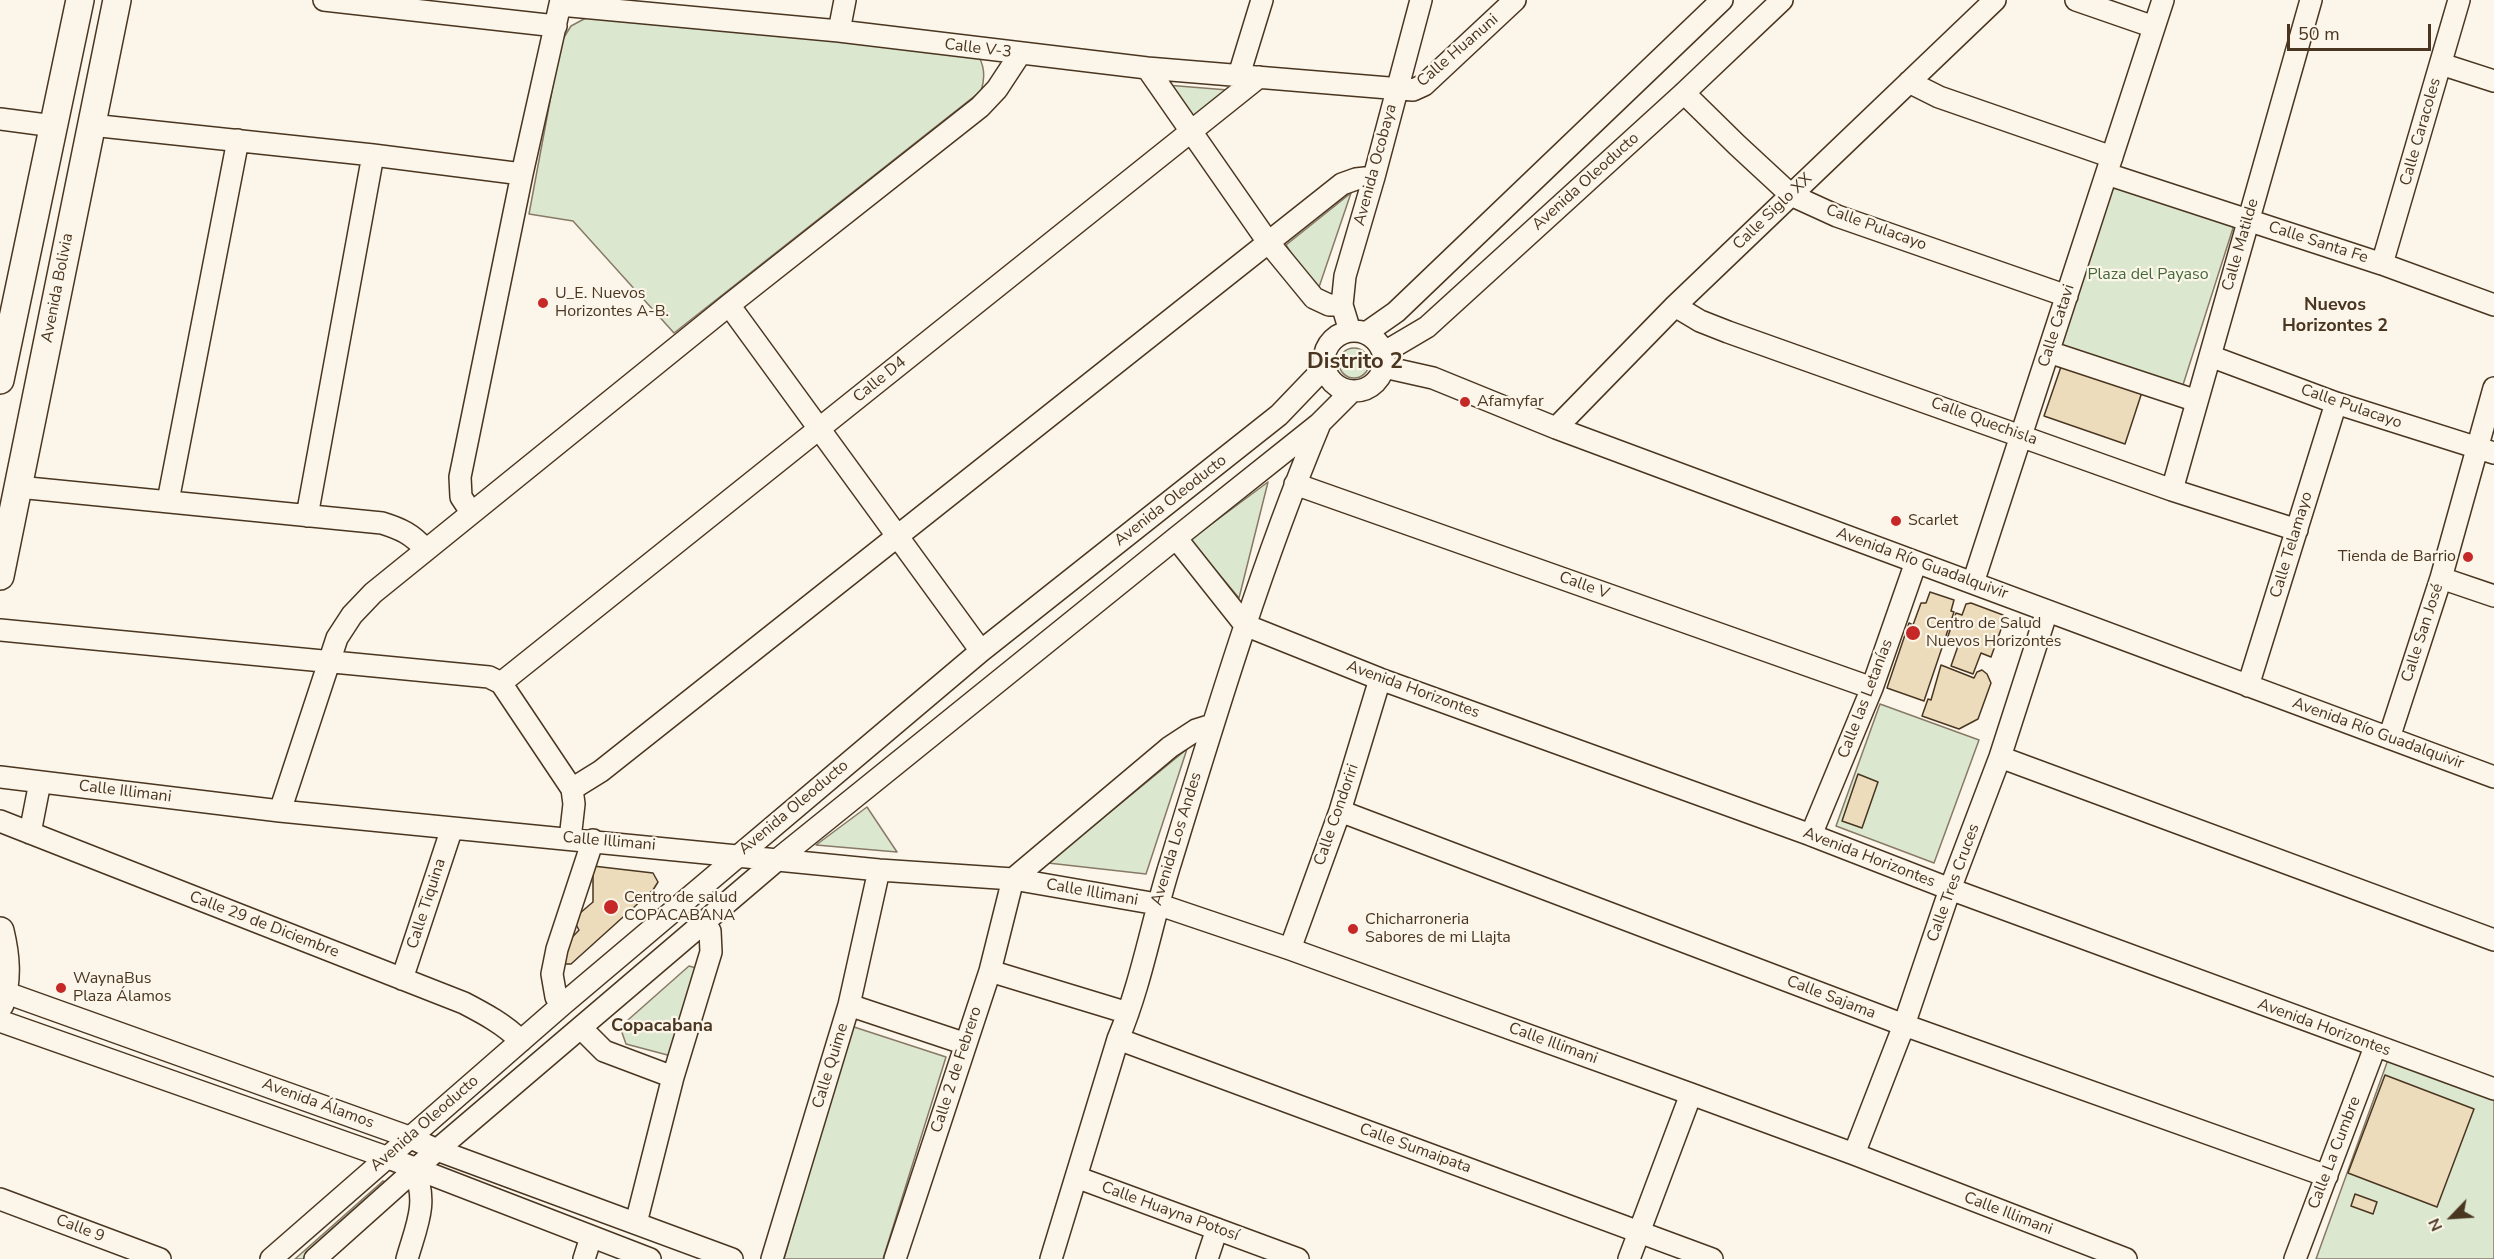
<!DOCTYPE html>
<html>
<head>
<meta charset="utf-8">
<style>
	body { margin:0 }
	#map { position:relative; width:2494px; height:1259px; overflow:hidden; background:#fbf6e9; font-family:"Nunito Sans",sans-serif }
	canvas { display:block }
	.north { position:absolute; left:2422px; top:1187px; width:60px; height:60px; -webkit-text-stroke:4px #fbf6e9; paint-order:stroke; rotate:245deg; font-size:16px; font-weight:700; line-height:24px; text-align:center; color:#4a3520 }
	.north::after { content:''; display:block; margin:auto; width:21px; height:27px; background:#4a3520; clip-path:polygon(50% 0,100% 100%,50% 72%,0 100%) }
	.scale { position:absolute; left:2287px; top:24px; width:144px; height:27px; box-sizing:border-box; border:3px solid #4a3520; border-top:0; padding-left:8px; font-size:18px; line-height:21px; white-space:nowrap; color:#4a3520; -webkit-text-stroke:4px #fbf6e9; paint-order:stroke }
</style>
</head>
<body>
<div id="map">
<canvas width="2494" height="1259"></canvas>
<div class="north">N</div>
<div class="scale">50 m</div>
</div>
<script>
const ctx = document.querySelector('canvas').getContext('2d');
ctx.lineJoin = 'round';
function fill(path, color) {
  ctx.fillStyle = color;
  ctx.fill(path, 'evenodd');
}
function stroke(path, color, width, dash) {
  ctx.strokeStyle = color;
  ctx.lineWidth = width;
  ctx.lineCap = dash ? 'butt' : 'round';
  ctx.setLineDash(dash || []);
  ctx.stroke(path);
}
function write(font, color, halo, rows, align = 'center') {
  ctx.font = font + ' "Nunito Sans",sans-serif';
  ctx.lineWidth = 4.5;
  ctx.setLineDash([]);
  ctx.textBaseline = 'middle';
  ctx.strokeStyle = halo;
  ctx.fillStyle = color;
  for (const [text, x, y, turn = 0] of rows) {
    ctx.save();
    ctx.translate(x, y);
    ctx.rotate((+turn || 0) * Math.PI / 180);
    ctx.textAlign = isNaN(turn) ? turn : align;
    if (halo) ctx.strokeText(text, 0, 0);
    ctx.fillText(text, 0, 0);
    ctx.restore();
  }
}
const green = new Path2D(`
	M597,12L979,57C985,68 985,79 981,91L674,333L573,221L529,214L561,42L571,26Z
	M1166,85L1228,90L1191,118Z
	M2108,181L2234,225L2182,388L2056,348Z
	M1351,193L1317,293L1286,245Z
	M1339 363a15 15 0 1 1 30 0a15 15 0 1 1-30 0Z
	M1268,482L1239,598L1190,540Z
	M1880,704L1979,740L1934,863L1836,826Z
	M1187,749L1146,874L1048,863Z
	M867,807L897,852L816,845Z
	M689,966L696,968L675,1057L626,1044L620,1027Z
	M851,1026L946,1057L883,1259H784Z
	M2389,1057L2494,1095V1259H2316Z
	M383,1181L388,1183L310,1259H295Z`);
const building = new Path2D(`
	M2063,361L2143,389L2125,444L2044,416Z
	M1930,592L1954,600L1951,611L1954,612L1924,701L1887,688L1909,623L1913,625L1921,603H1926Z
	M1971,603L2003,615L2001,620L2004,621L1991,657L1981,653L1973,674L1951,666L1958,646L1946,642L1956,613L1962,615L1966,604Z
	M1941,665L1974,678L1977,672L1982,670L1987,674L1991,683L1978,719L1959,729L1922,716L1928,699L1931,700Z
	M1858,774L1878,782L1862,828L1842,821Z
	M593,866L653,873L658,882L653,890L571,964H561L563,947L579,930L573,919L593,902Z
	M2385,1075L2474,1109L2437,1207L2348,1173Z
	M2355,1194L2377,1202L2373,1214L2351,1206Z`);
const minor = new Path2D(`
	M324,0L556,26
	M2076,0L2154,27
	M560,5L839,31L1147,68L1413,90L1424,85L1515,0
	M839,31L845,0
	M2441,64L2494,81
	M1147,68L1268,242L1314,298L1329,305H1342
	M1239,75L1262,0
	M1909,82L1939,97L2112,157
	M1684,93L1737,145L1791,195L1837,216L2067,296
	M0,119L54,126
	M91,125L373,155L522,174
	M2107,174L2382,264L2494,305
	M2382,264L2459,0
	M729,305L981,651
	M1675,306L1700,321L1728,332L2172,490L2297,530
	M1350,331L1342,305L1345,276L1374,177L1421,0
	M1324 361a30 30 0 1 1 60 0a30 30 0 1 1-60 0Z
	M1366,333L1396,312L1722,0
	M2049,352L2197,401
	M1383,353L1427,327L1684,93L1782,0
	M2210,356L2336,403L2494,453
	M1384,367L1433,378L1556,428L2494,777
	M1556,428L1675,306L1995,0
	M1295,484L1872,688
	M18,487L382,523C401,529 412,534 425,549
	M2172,490L2311,0
	M168,501L238,140
	M471,512L461,497L460,477L522,174L561,0
	M307,516L373,155
	M1176,538L1245,625L1380,679L1811,835L1950,889L2494,1089
	M2441,578L2494,596
	M1973,583L2163,0
	M0,630L489,677L501,683L572,789L574,804L570,839
	M501,683L1259,77
	M2248,686L2336,403
	M2389,738L2441,578L2494,388
	M2000,757L2494,940
	M0,777L280,811L879,870L1013,879L1157,904L1290,949L1691,1094L1854,1154L2126,1259
	M572,789L601,771L1342,184L1356,179L1374,177
	M280,811L337,638L352,615L373,593L729,305L980,107L997,89L1020,54
	M1340,811L1904,1025L2327,1176
	M0,821L464,1003C485,1014 504,1024 521,1041
	M30,833L40,782
	M1811,835L1872,688L1916,562
	M1290,949L1340,811L1380,679
	M990,971L1128,1013
	M402,979L452,828
	M4,992L409,1137L437,1150L732,1259
	M562,1005L556,997L552,974L557,949L593,840
	M849,1005L966,1044
	M0,1021L386,1157L650,1259
	M581,1028L604,1051L673,1077
	M1118,1039L1712,1259
	M1854,1154L1904,1025L1950,889L2000,757L2047,611
	M1076,1177L1298,1259
	M0,1199L160,1259
	M636,1223L673,1077L711,952L710,931L705,923
	M271,1259L562,1005L981,651L1279,415L1325,367
	M315,1259L437,1150L777,860L1176,538L1319,424L1352,391
	M407,1259C416,1227 429,1202 414,1170
	M584,1259L591,1237
	M772,1259L849,1005L879,870
	M895,1259L990,971L1013,879L1170,747L1196,730L1212,725
	M1051,1259L1118,1039C1142,982 1152,920 1171,861C1216,714 1260,568 1319,426
	M1207,1259L1217,1229
	M1629,1259L1691,1094
	M2295,1259L2375,1047`);
const major = new Path2D(`
	M0,380L80,0
	M0,576L117,0
	M0,931C6,956 8,979 0,1004`);
const markers = [
	[543,303,6,"#c62828"],
	[1465,402,6,"#c62828"],
	[1896,521,6,"#c62828"],
	[2468,557,6,"#c62828"],
	[1913,633,8,"#c62828"],
	[611,907,8,"#c62828"],
	[1353,929,6,"#c62828"],
	[61,988,6,"#c62828"]
];
const streetNames = [
	["Calle V-3",978,49,7],
	["Calle Huanuni",1458,51,-41],
	["Calle Caracoles",2421,132,-74],
	["Avenida Ocobaya",1376,165,-75],
	["Avenida Oleoducto",1586,182,-42],
	["Calle Siglo XX",1773,212,-44],
	["Calle Pulacayo",1876,228,20],
	["Calle Santa Fe",2318,243,18],
	["Calle Matilde",2241,245,-74],
	["Avenida Bolivia",58,288,-79],
	["Calle Catavi",2057,326,-72],
	["Calle D4",880,380,-39],
	["Calle Pulacayo",2351,407,19],
	["Calle Quechisla",1984,422,20],
	["Avenida Oleoducto",1171,501,-38],
	["Calle Telamayo",2292,545,-73],
	["Avenida Río Guadalquivir",1922,564,20],
	["Calle V",1584,586,20],
	["Calle San José",2423,633,-72],
	["Avenida Horizontes",1413,690,20],
	["Calle las Letanías",1866,699,-69],
	["Avenida Río Guadalquivir",2378,734,20],
	["Calle Illimani",125,792,7],
	["Avenida Oleoducto",794,808,-40],
	["Calle Condoriri",1337,815,-71],
	["Avenida Los Andes",1177,839,-73],
	["Calle Illimani",609,842,5],
	["Avenida Horizontes",1869,858,21],
	["Calle Tres Cruces",1954,883,-70],
	["Calle Illimani",1092,893,10],
	["Calle Tiquina",427,904,-72],
	["Calle 29 de Diciembre",264,925,21],
	["Calle Sajama",1831,998,21],
	["Avenida Horizontes",2324,1028,20],
	["Calle Illimani",1553,1044,20],
	["Calle Quime",831,1066,-73],
	["Calle 2 de Febrero",957,1070,-72],
	["Avenida Álamos",318,1104,20],
	["Avenida Oleoducto",425,1124,-41],
	["Calle Sumaipata",1415,1149,20],
	["Calle La Cumbre",2335,1153,-69],
	["Calle Huayna Potosí",1170,1212,20],
	["Calle Illimani",2008,1214,21],
	["Calle 9",80,1229,21]
];
const parkNames = [
	["Plaza del Payaso",2148,275]
];
const poiNames = [
	["U_E. Nuevos",555,294],
	["Horizontes A-B.",555,312],
	["Afamyfar",1477,402],
	["Scarlet",1908,521],
	["Tienda de Barrio",2456,557,"right"],
	["Centro de Salud",1926,624],
	["Nuevos Horizontes",1926,642],
	["Centro de salud",624,898],
	["COPACABANA",624,916],
	["Chicharroneria",1365,920],
	["Sabores de mi Llajta",1365,938],
	["WaynaBus",73,979],
	["Plaza Álamos",73,997]
];
const neighbourhoodNames = [
	["Nuevos",2335,306],
	["Horizontes 2",2335,327],
	["Copacabana",662,1027]
];
const districtNames = [
	["Distrito 2",1355,363]
];
fill(green, '#dce7d0');
stroke(green, '#887966', 1.5);
fill(building, '#ecdcbc');
stroke(building, '#4a3520', 1.5);
stroke(minor, '#4a3520', 24);
stroke(major, '#4a3520', 30);
stroke(minor, '#fbf6e9', 21);
stroke(major, '#fbf6e9', 27);
for (const [x, y, r, color] of markers) {
  const dot = new Path2D();
  dot.arc(x, y, r, 0, 2 * Math.PI);
  ctx.fillStyle = color;
  ctx.fill(dot);
  stroke(dot, '#fbf6e9', 2);
}
write('16px', '#4a3520', '#fbf6e9', streetNames);
write('16px', '#436837', '#fbf6e9', parkNames);
write('16px', '#4a3520', '#fbf6e9', poiNames, 'left');
write('bold 18px', '#4a3520', '#fbf6e9', neighbourhoodNames);
write('bold 22px', '#4a3520', '#fbf6e9', districtNames);
</script>
</body>
</html>
